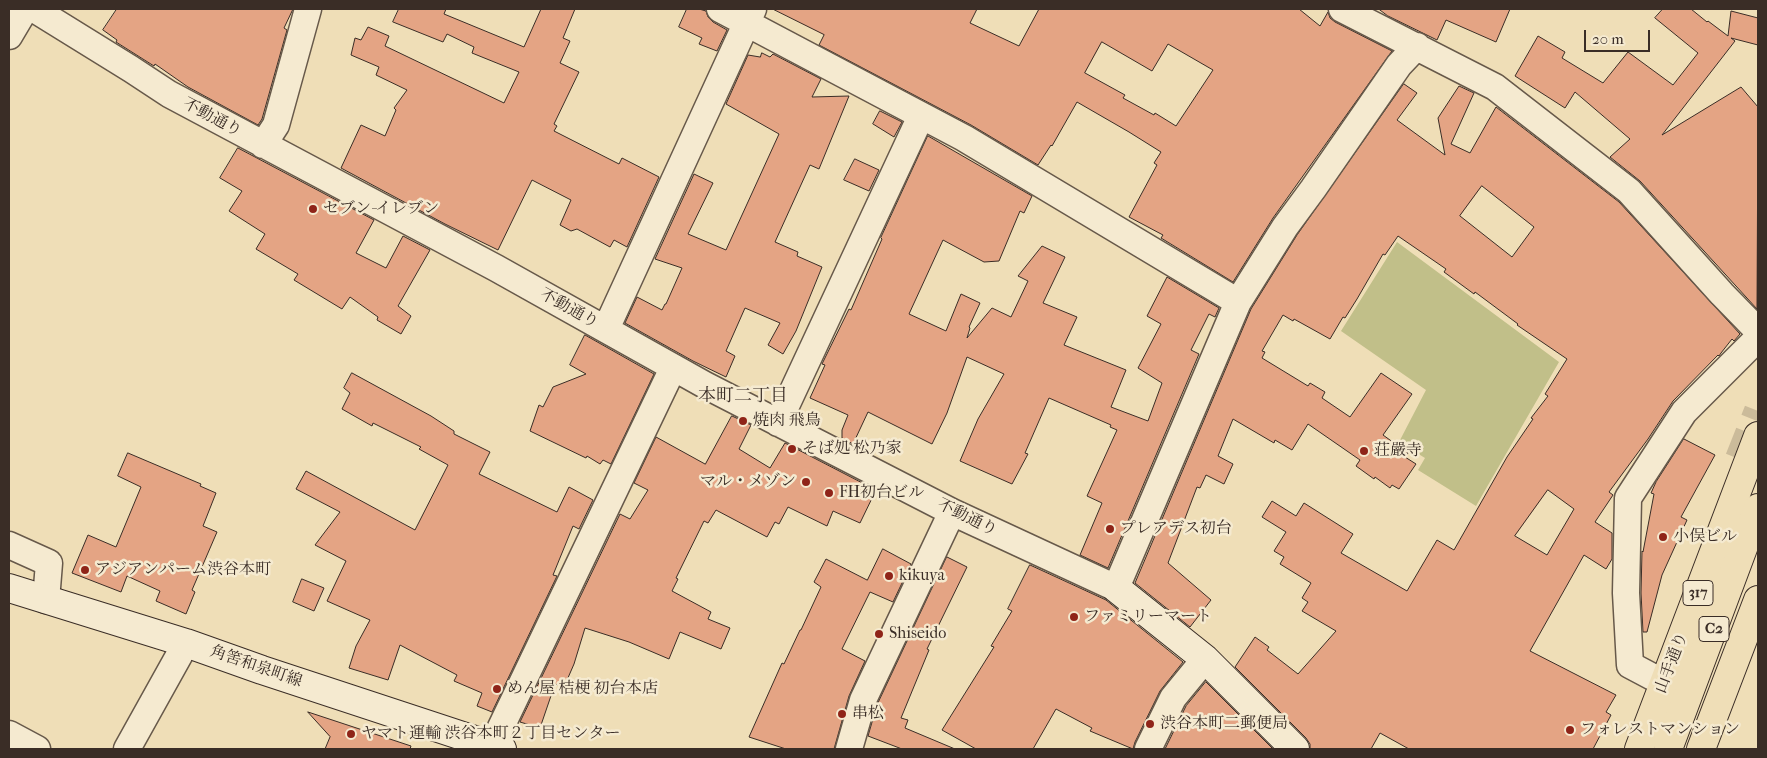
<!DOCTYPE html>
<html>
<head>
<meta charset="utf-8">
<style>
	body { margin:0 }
	#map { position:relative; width:1767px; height:758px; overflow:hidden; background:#efdeb7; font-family:"IM FELL French Canon",serif }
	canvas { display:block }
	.frame { position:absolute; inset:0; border:10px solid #3a2d26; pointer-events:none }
	.scale { position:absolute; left:1584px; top:30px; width:66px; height:22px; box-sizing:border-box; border:2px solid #3a2d26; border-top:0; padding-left:6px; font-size:15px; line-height:18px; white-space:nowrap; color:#3a2d26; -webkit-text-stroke:4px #f5ead0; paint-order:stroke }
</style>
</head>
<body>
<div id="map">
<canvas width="1767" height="758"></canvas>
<div class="frame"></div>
<div class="scale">20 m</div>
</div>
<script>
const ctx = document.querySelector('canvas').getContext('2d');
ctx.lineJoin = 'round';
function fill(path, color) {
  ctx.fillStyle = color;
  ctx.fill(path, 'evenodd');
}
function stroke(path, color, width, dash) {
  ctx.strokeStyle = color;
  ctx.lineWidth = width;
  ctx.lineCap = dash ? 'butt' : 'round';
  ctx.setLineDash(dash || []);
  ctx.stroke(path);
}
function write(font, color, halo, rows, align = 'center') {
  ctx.font = font + ' "IM FELL French Canon","Noto Serif JP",serif';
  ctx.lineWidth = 5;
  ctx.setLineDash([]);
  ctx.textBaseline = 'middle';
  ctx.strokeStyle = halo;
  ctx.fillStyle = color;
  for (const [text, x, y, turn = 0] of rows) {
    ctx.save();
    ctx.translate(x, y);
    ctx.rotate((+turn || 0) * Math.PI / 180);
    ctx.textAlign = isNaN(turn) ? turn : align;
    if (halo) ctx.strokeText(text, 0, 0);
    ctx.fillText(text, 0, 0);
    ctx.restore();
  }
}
const green = new Path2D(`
	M1397,242L1559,362L1476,506L1418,470L1425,458L1399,442L1426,390L1341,331Z`);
const building = new Path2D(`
	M117,9H293L284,28L287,30L262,119L258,125L188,87L155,64L154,66L116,42L117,40L103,30Z
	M399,9H446L444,14L524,47L541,9H575L563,38L570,41L560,63L579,72L554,124L557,126L554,131L619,164L622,158L659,177L627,247L614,240L610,247L577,229L571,231L560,225L571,200L532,180L498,250L445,224L341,168L361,125L385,136L396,110L394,108L407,90L376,75L379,67L351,55L355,38L361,40L368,27L389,36L385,46L504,103L519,72L472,53L474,47L447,34L443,42L393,22Z
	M687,9H699L706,11L708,17L713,22L727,30L717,51L699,44L702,38L679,27Z
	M773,9H977L970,23L1019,46L1039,9H1299L1320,26L1328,12L1330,18L1335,22L1392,51L1273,218L1233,282L1161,238L1163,235L1129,217L1157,165L1154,163L1161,152L1129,132L1077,102L1052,146L1051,145L1038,165L971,125L819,45L824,35ZM1102,42L1152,71L1168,44L1213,70L1176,126L1155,113L1154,115L1123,98L1125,95L1085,73Z
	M1379,9H1510L1496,42L1446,20L1437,40L1388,16Z
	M1663,9H1691L1707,22L1708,21L1728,36L1731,11L1758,18V45L1731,38L1735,41L1662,135L1741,87L1758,107L1757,309L1640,181L1610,157L1630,139L1575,92L1565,108L1515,76L1538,36L1565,52L1562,58L1603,83L1628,52L1673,85L1698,53L1655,18Z
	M762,53L770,57L773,54L821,79L812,97L849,96L819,169L810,165L775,242L798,252L797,256L822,267L796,331L783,354L768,345L780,323L745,308L726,351L735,356L726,377L693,361L625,323L637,297L662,310L665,304H666L682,268L655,259L694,174L713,183L688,234L726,250L779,134L726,104L748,55L760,57Z
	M1404,84L1417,93L1397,120L1445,155L1438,118L1459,86L1474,93L1451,144L1470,153L1496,107L1619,202L1740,334L1734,341L1732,339L1721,353L1719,356L1718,355L1673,401L1648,439L1609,492L1613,495L1595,522L1612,533V559L1606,569L1584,555L1530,651L1616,695L1606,712L1611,715L1593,749H1409L1380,733L1371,749H1310V744L1306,738L1235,667L1255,637L1269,647L1267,650L1298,674L1336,631L1302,611L1308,602L1302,598L1311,583L1280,564L1284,557L1274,551L1286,532L1262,517L1272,501L1296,516L1304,503L1353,534L1341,553L1407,591L1437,540L1454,550L1507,457L1533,419L1531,418L1548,396L1545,394L1567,359L1517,325L1518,324L1475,292L1474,294L1444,272L1446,269L1398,236L1385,255L1383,254L1357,299L1345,318L1343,317L1330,339L1294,319L1293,321L1283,315L1262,351L1265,352L1262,358L1308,386L1310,383L1325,392L1322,398L1350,417L1381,373L1412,394L1383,435L1408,453L1405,457L1416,464L1399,489L1392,485L1390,488L1375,477L1374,479L1356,466L1360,460L1308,424L1292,450L1275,440L1274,443L1233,419L1218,456L1233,464L1224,484L1206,475L1200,488L1197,487L1168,563L1211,600L1190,627L1135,583L1251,309L1297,235ZM1482,186L1534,227L1512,257L1460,216ZM1548,490L1574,509L1547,555L1515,536Z
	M880,111L902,122L894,137L873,124Z
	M928,136L1032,196L1024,213L1020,211L999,261L984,262L943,240L909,314L946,331L961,294L980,303L969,327L970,328L967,338L992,308L1011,317L1028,281L1018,276L1042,246L1065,257L1043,303L1077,317L1064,345L1126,370L1111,407L1148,421L1162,383L1138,368L1161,324L1147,316L1167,277L1219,308L1215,317L1209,314L1191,350L1199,354L1108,568L1080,555L1102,503L1087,496L1117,430L1110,427L1111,425L1049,398L1025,453L1028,454L1012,484L960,461L978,419L1004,374L967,357L947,413L932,444L868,412L853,444L842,438V430L848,415L810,398L825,365L822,364L849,309L851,310L882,239L881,238Z
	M238,148L374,220L356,253L386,268L403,236L430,250L398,306L411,316L401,334L377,320L378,317L350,297L342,309L294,280L298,274L256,249L265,234L229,211L242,191L220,178Z
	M855,159L879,170L869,191L844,180Z
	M585,335L654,374L611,464L603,460L600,464L587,456L586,458L530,431L539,405L543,407L553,387L586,374L570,365Z
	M352,373L431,416L454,431V434L490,452L479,474L557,512L569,487L593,500L579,529L573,526L553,575L557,576L492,712L477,706L482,693L454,681L457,675L400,645L388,680L349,668L356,646L370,620L327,601L346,561L315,545L340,512L296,489L306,471L415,530L448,465L419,449L421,447L373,423L372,426L342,409L350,393L344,388Z
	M732,416L751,425L739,449L770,468L785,443L876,490L860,523L833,511L827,526L788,507L779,524L775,522L767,537L716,510L708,523L704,521L676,578L678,579L672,591L711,612L708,619L730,628L721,649L680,632L669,659L629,642L585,628L574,664L564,687L555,684L540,728L520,722L620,514L630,519L648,490L634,483L656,437L705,464Z
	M1684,439L1715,455L1681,517L1687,520L1662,575L1647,632H1643L1641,593L1642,551L1643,552L1654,494L1651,493L1656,482Z
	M128,453L201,484L200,486L216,493L203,526L217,532L192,590L195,592L186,614L156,601L160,591L127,576L121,592L72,573L88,535L116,547L141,487L118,476Z
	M883,549L911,564L893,602L870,592L842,649L865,661L849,696L834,749H786L749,737L782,663L784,664L800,630H801L821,587L814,582L826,559L867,580Z
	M947,557L967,567L927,649L929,650L901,718L908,720L905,728L955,749H902L868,736L877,705Z
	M1030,565L1106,600L1183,662L1160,691L1135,742L1133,749L1090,731L1092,728L1056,709L1033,749H976L942,730L994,647L991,646L1012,611L1008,609Z
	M302,579L324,588L314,611L293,602Z
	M1206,682L1273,749H1165L1186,706Z
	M308,712L411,746L410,749H325L330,737Z`);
const highwayTunnel = new Path2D(`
	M1739,459L1758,411`);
const street = new Path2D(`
	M34,9L131,69L169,94L496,268L705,385L952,512L1116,588L1238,302L1285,227L1313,189L1399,65L1417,46
	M720,9L964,138L1238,302
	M1342,9L1495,87L1629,191L1722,294L1758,331
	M9,36L25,9
	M263,145L276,125L308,9
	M606,329L753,9
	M778,423L921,116
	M9,545L49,563L46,600
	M1664,683L1630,665L1626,593L1628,498L1684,412L1758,338
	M9,734L37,749
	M492,746L673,368
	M127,749L186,643
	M849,749L863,700L952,512
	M1148,749L1173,698L1205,659`);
const secondary = new Path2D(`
	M9,588L186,643L262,670L502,749
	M1116,588L1205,659L1295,749`);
const primary = new Path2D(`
	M1639,749L1758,436
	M1701,749L1758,600`);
const highway = new Path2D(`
	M1668,749L1758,508`);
const markers = [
	[313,209,5,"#8f2418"],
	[743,421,5,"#8f2418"],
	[792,449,5,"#8f2418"],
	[1364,451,5,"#8f2418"],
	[806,482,5,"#8f2418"],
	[829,493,5,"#8f2418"],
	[1110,529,5,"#8f2418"],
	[1663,537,5,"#8f2418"],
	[85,570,5,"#8f2418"],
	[889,576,5,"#8f2418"],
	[1074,617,5,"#8f2418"],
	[879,634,5,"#8f2418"],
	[497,689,5,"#8f2418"],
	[842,714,5,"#8f2418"],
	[1150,724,5,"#8f2418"],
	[1570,730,5,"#8f2418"],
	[351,734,5,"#8f2418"]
];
const shields = [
	[1698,593,30],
	[1714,629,30]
];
const shieldNames = [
	["317",1698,593],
	["C2",1714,629]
];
const streetNames = [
	["不動通り",212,118,28],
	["不動通り",569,309,29],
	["不動通り",967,518,26],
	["山手通り",1672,663,-69],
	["角筈和泉町線",256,667,19]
];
const poiNames = [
	["セブン-イレブン",323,209],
	["焼肉 飛鳥",753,421],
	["そば処 松乃家",802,449],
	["荘嚴寺",1374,451],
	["マル・メゾン",796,482,"right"],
	["FH初台ビル",839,493],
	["プレアデス初台",1120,529],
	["小俣ビル",1673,537],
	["アジアンパーム渋谷本町",95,570],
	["kikuya",899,576],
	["ファミリーマート",1084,617],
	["Shiseido",889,634],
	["めん屋 桔梗 初台本店",507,689],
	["串松",852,714],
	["渋谷本町二郵便局",1160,724],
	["フォレストマンション",1580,730],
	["ヤマト運輸 渋谷本町２丁目センター",361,734]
];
const neighbourhoodNames = [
	["本町二丁目",743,397]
];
fill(green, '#c1bf89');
fill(building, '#e4a484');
stroke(building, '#3a2d26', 1);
stroke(highwayTunnel, '#cbbb9a', 28, [28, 14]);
stroke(street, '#67594a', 29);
stroke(secondary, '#3a2d26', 30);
stroke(primary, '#3a2d26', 30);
stroke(highway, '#3a2d26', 30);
stroke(street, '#f5ead0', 26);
stroke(secondary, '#f5ead0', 28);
stroke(primary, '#efdeb7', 28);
stroke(highway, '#efdeb7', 28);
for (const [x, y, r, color] of markers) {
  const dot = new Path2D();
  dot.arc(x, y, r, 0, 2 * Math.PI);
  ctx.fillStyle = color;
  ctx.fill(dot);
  stroke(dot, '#f5ead0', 2);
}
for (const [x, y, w] of shields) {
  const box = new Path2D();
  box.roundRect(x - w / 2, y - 12.5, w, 25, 4);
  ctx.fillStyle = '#f5ead0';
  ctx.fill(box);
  stroke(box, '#3a2d26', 1);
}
write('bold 15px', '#3a2d26', null, shieldNames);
write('16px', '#3a2d26', '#f5ead0', streetNames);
write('16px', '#3a2d26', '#f5ead0', poiNames, 'left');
write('18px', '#3a2d26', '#f5ead0', neighbourhoodNames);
</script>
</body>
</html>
